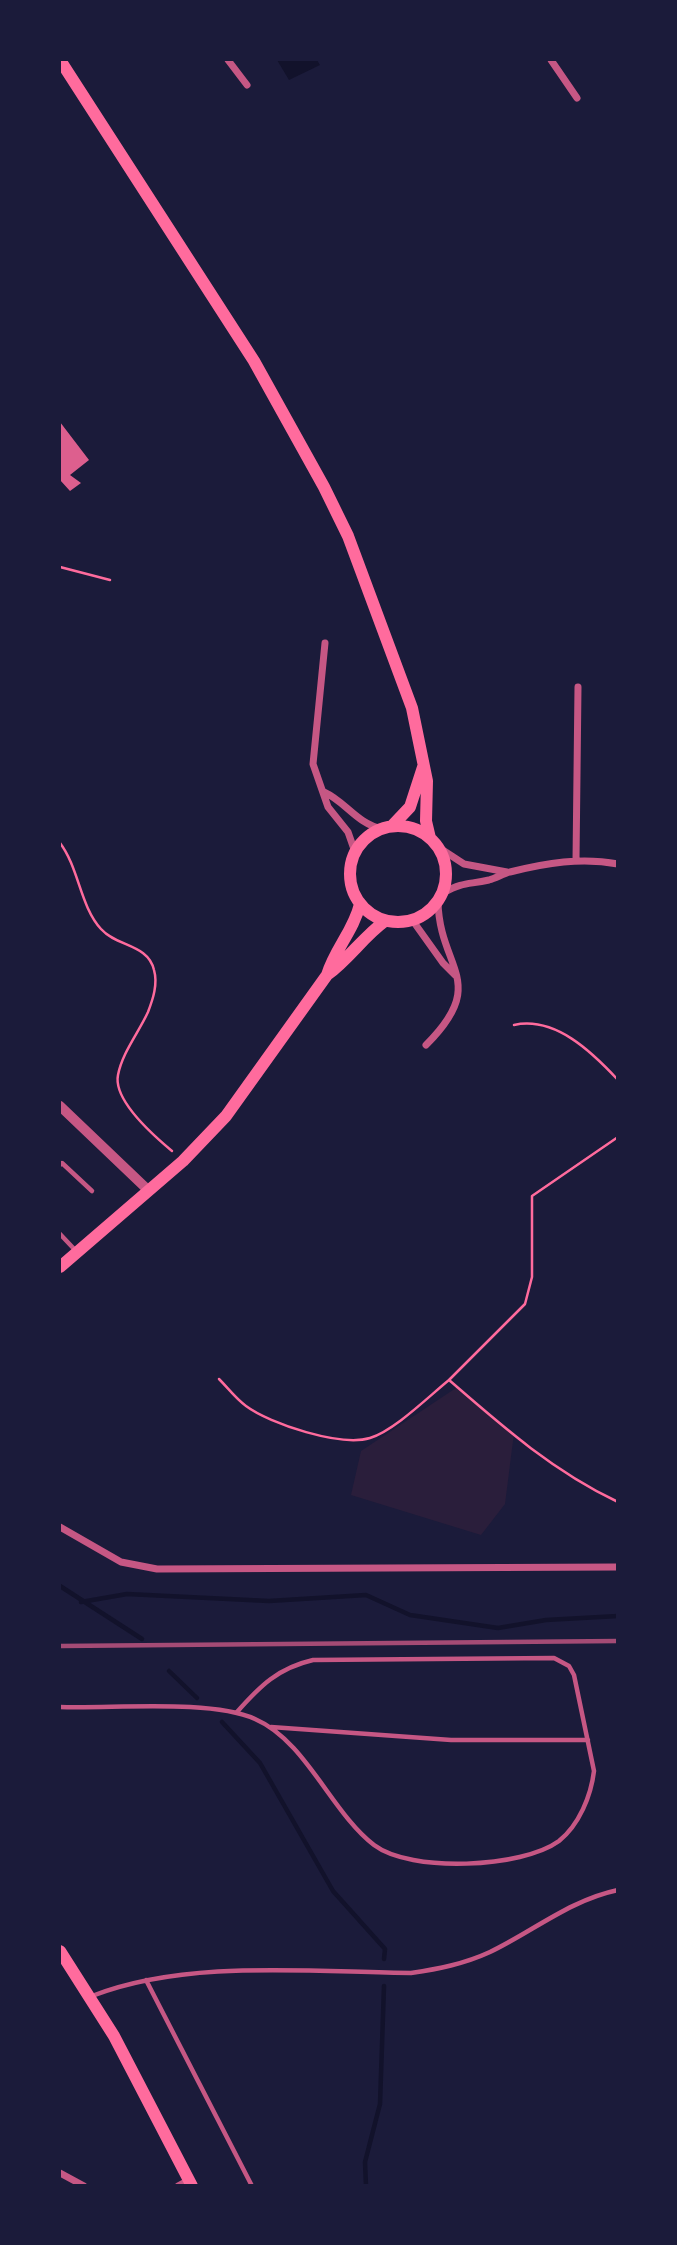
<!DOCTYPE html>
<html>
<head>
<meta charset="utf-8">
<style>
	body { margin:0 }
	#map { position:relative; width:677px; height:2245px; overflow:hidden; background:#1b1b3a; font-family:Bitter,serif }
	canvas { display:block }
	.frame { position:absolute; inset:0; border:61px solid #1b1b3a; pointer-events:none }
</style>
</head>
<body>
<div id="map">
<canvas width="677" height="2245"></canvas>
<div class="frame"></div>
</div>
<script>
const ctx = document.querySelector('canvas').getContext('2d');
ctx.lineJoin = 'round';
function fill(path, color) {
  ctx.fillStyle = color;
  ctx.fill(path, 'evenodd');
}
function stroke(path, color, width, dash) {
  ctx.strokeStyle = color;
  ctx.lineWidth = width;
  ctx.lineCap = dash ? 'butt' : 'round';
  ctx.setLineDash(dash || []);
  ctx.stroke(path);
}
const green = new Path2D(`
	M456,1388L514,1433L505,1504L481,1535L351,1495L361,1451Z`);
const water = new Path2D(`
	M277,60H317L320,65L289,80Z`);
const stream = new Path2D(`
	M60,1586L142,1639
	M81,1602L127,1594L269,1601L366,1595L410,1615L498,1628L546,1620L618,1616
	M169,1671L197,1698
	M222,1722L260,1763L333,1891L385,1949L384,1959
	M366,2186L365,2162L380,2104L384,1986`);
const building = new Path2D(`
	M60,422L89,460L70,475L81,483L70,491L60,480Z`);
const path = new Path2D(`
	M60,567L110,580
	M60,843C79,868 80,906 101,929C117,947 148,944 154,970C158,984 153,999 148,1012C139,1032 122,1053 118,1075C113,1100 154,1136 172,1151
	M514,1025C555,1016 592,1052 618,1080
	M618,1137L532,1196V1277L525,1304L449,1380C503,1427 553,1471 618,1502
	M219,1379C228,1388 236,1399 246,1406C270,1424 341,1447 370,1438C395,1430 428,1397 449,1380`);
const service = new Path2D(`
	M60,1165L62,1163L92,1191
	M60,1234L76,1251
	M60,1707C112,1709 210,1699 255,1719C306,1741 331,1812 374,1845C411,1873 522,1868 559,1841C579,1825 591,1796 594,1771L574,1675L569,1666L554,1658L313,1660C278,1668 260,1686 237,1712
	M271,1727L451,1740H588
	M146,1980L252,2186
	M92,1996C187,1959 309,1972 411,1973C438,1969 464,1964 490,1952C532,1932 570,1900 618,1890`);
const minor = new Path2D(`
	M228,60L247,85
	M551,60L577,98
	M325,643L313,764L328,807L348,832L355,852
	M324,792C346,802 356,823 382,829
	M438,847L464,864L507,872
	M576,860L578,687
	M443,893C465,881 468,885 489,880C496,878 503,874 510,872C546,863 581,857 618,864
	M413,921L443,963L455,975
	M426,1045C490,981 439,969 438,901
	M60,1527L121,1562L157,1569L618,1567
	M60,2173L84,2186
	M178,2186L189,2180`);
const tertiary = new Path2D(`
	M60,1106L148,1190`);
const secondary = new Path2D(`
	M60,60L254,361L324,487L348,536L412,708L427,781L426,821L430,838
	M350 874a48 48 0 1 1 96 0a48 48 0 1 1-96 0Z
	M392,826L410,807L423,767
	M327,975C349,959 363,937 385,921
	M60,1267L183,1161L226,1116L327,975C335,949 354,930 360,904
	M60,1951L114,2036L192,2186`);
const rail = new Path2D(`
	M60,1646L618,1641`);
fill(green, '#2a1e3b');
fill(water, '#12122b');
stroke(stream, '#12122b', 4.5);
fill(building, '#dd5f8e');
stroke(path, '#ff6b9d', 2.5);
stroke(service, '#c65784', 4.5);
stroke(minor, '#c65784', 7);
stroke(tertiary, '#c65784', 10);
stroke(secondary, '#ff6b9d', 12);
stroke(rail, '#a44b75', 4.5);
</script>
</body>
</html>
